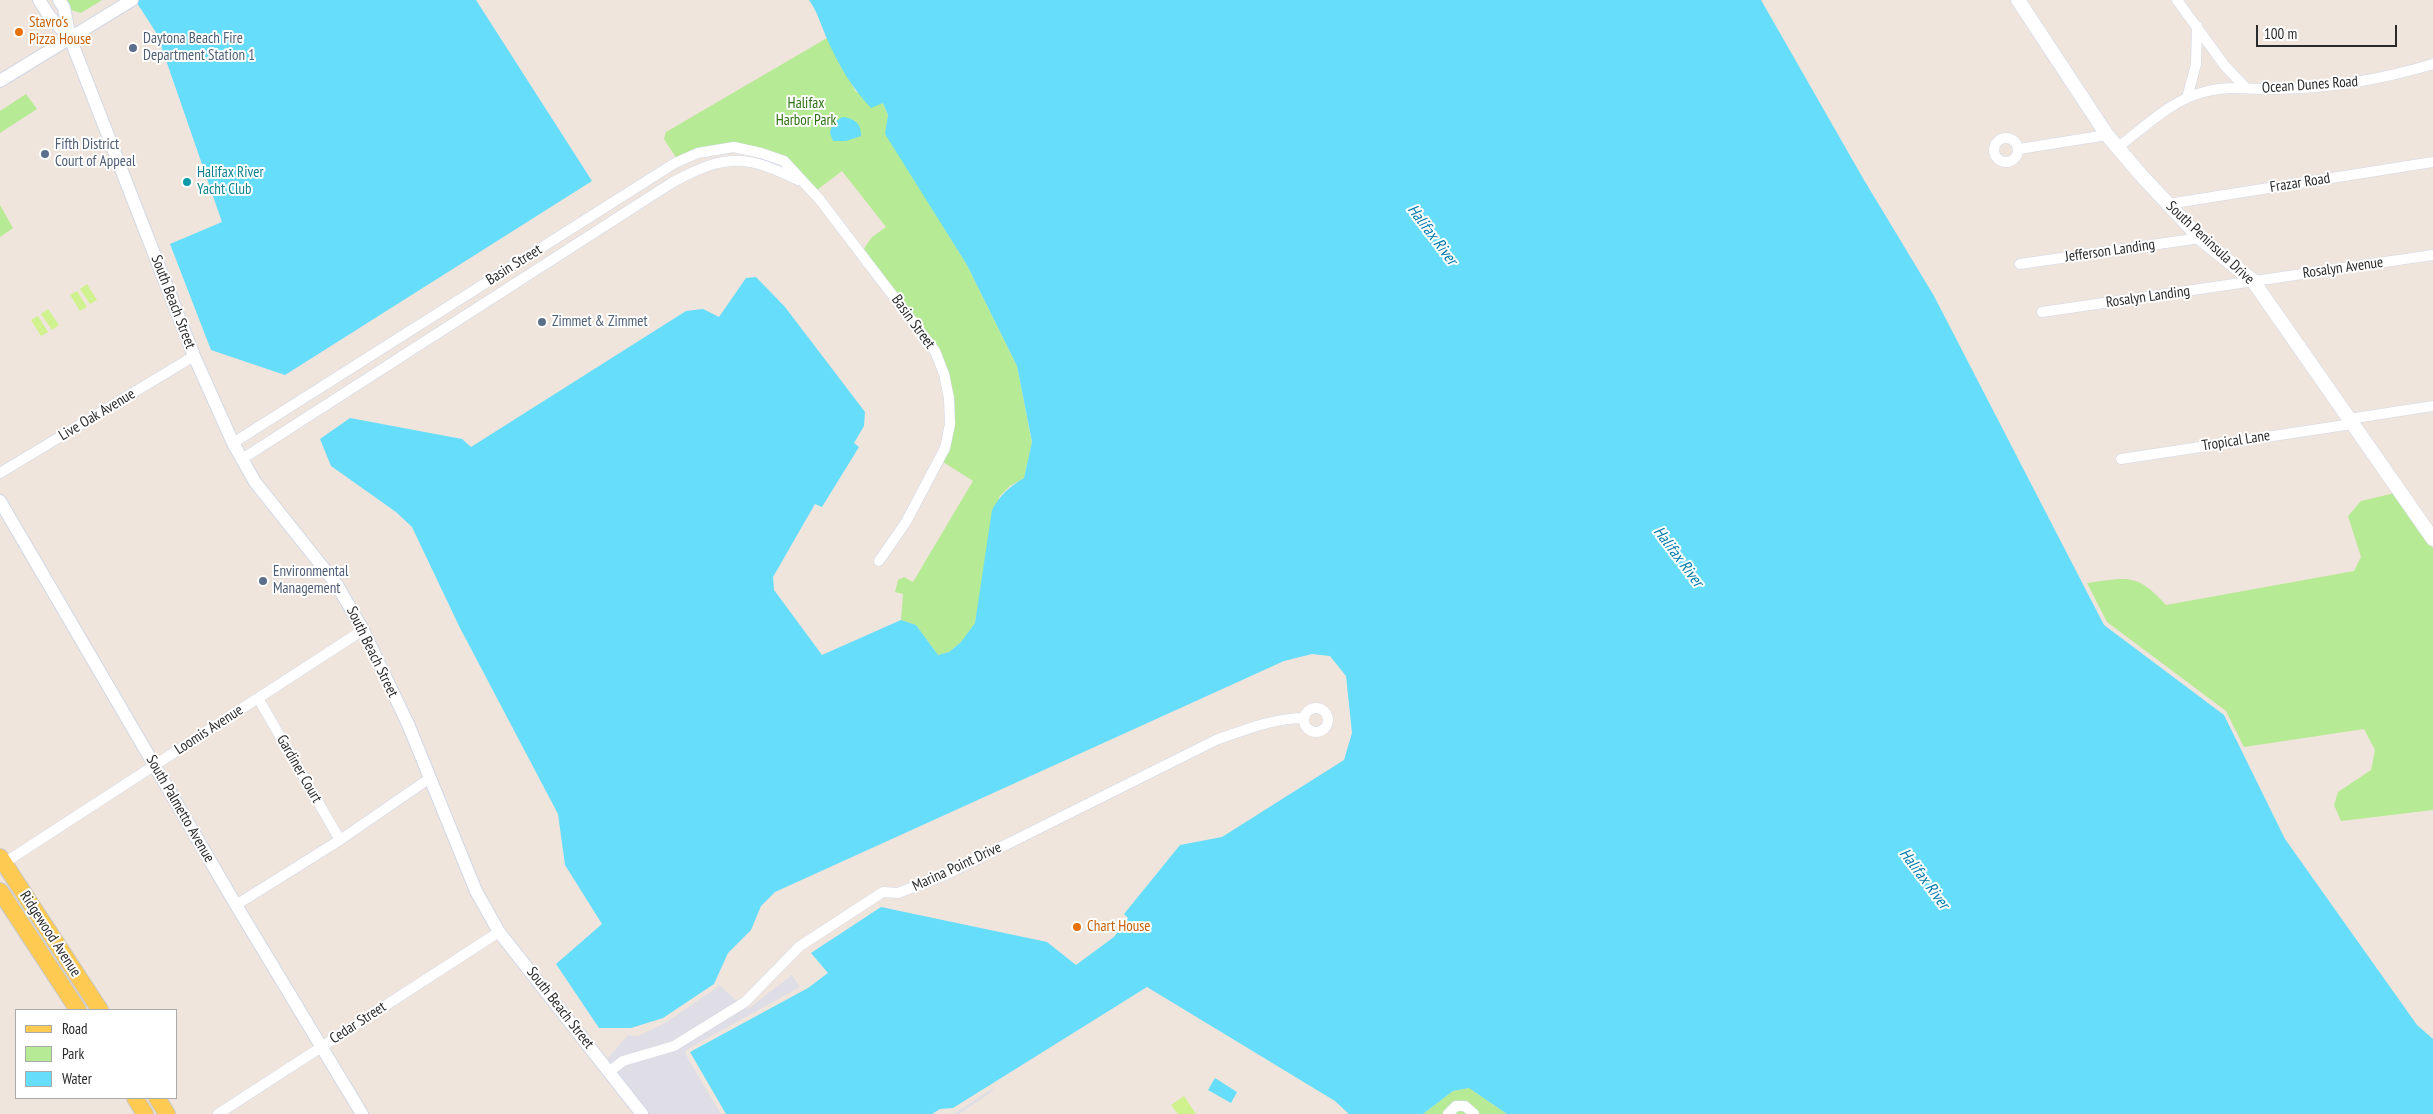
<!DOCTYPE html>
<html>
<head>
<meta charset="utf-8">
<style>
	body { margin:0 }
	#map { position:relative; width:2433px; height:1114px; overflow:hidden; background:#efe5dc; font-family:"PT Sans Narrow",sans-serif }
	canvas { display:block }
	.legend { position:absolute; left:15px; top:1009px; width:162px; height:90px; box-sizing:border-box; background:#fff; border:1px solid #aaa; margin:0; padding:6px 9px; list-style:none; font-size:15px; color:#2b2b2b }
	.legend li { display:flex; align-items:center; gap:10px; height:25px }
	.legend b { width:25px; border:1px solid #aaa }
	.scale { position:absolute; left:2256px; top:25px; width:141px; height:22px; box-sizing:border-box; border:2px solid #2b2b2b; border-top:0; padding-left:6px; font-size:15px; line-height:18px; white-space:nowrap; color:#2b2b2b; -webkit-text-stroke:4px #fff; paint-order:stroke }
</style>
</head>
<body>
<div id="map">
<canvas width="2433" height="1114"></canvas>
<ul class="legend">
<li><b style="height:6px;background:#feca52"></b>Road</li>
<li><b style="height:14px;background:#b7ea94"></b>Park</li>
<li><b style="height:14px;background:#66ddfa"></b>Water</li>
</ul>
<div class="scale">100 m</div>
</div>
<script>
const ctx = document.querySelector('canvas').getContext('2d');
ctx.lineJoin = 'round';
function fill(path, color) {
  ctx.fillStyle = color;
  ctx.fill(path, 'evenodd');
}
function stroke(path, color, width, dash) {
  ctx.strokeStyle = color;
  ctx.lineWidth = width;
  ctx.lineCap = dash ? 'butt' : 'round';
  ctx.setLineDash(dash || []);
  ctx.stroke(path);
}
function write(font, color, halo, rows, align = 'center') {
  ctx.font = font + ' "PT Sans Narrow",sans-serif';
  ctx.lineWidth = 4;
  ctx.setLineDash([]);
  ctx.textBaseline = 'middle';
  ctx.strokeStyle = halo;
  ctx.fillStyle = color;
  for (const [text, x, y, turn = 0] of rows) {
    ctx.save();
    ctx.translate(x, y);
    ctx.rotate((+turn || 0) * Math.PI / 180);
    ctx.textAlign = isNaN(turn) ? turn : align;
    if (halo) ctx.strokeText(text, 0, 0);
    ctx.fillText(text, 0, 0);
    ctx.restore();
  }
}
const industrial = new Path2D(`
	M792,975L800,987L686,1050V1055L721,1114H648L617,1072L625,1066L676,1051L746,1008L748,1009Z
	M719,985L737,1001L672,1041L621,1056L611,1064L607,1059L628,1035L638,1036L665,1023L716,988Z
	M992,1089L994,1090L959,1114H941L955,1113Z`);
const green = new Path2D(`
	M59,0H102L81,13L64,8Z
	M827,38L856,92L883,103L888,115L886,134L967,265L1017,366L1032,443L1024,478L1010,486L999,497L975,623L961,642L949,652L938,655L916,625L901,620L903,594L895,592L898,580L904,577L913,582L973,481L940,460L950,424L935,351L861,253L872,237L886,227L842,171L813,193L784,161L734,148L679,162L664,139L666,132Z
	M26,94L37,109L0,133V111Z
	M0,205L13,228L0,237Z
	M2395,493L2433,548V810L2341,821L2334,805L2338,792L2371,770L2375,750L2364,729L2244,747L2226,711L2107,622L2087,583C2128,578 2136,572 2166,605L2354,571L2361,557L2348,516L2361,501Z
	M1469,1088L1507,1114H1423L1453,1091Z`);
const pitch = new Path2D(`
	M87,284L97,300L90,304L80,289Z
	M77,291L87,307L80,311L70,295Z
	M48,309L59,325L52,330L41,314Z
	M38,316L48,332L41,336L31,320Z
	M1184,1096L1196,1114H1178L1171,1105Z`);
const water = new Path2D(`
	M135,0H476L592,181L285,375L211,350L170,244L222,222L157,34Z
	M809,0H1761L1864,180L1934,296L2104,625L2224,715L2285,839L2417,1025L2433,1039V1114H1507L1469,1088L1453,1091L1423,1114H1349L1335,1101L1147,987L953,1108L940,1109L932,1114H726L690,1052L808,988L828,973L811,953L881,907L1047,942L1076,965L1114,937L1128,918L1124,914L1180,845L1222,837L1344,760L1352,733L1346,676L1330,656L1312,654L1284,661L775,892L761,906L751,930L728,953L714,984L663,1018L631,1028H599L556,964L602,924L565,865L558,814L459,626L412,527L396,512L331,466L320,439L350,418L462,439L471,447L686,311L703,309L719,317L746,278L756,277L785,307L865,412L864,426L854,443L859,447L822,507L815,504L773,577L774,590L822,655L901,620L916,625L938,655L949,652L961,642L975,623L992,510C1000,495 1009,487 1024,478L1032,442L1017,366L967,265L885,134L888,115L883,103L871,108C852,88 838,64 827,39C821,25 818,13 809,0Z
	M842,117C853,118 862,123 861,136L846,141H833L830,133L832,124Z
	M1215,1078L1237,1092L1231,1103L1208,1090Z`);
const minor = new Path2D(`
	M2177,0L2225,66L2246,88
	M2187,98L2196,64L2197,26
	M1994 150a12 12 0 1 1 24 0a12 12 0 1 1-24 0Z
	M2118,147C2144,128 2171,100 2204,92C2229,85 2254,90 2279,89C2332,88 2383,79 2433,64
	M2019,149L2107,135
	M2168,204L2433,162
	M2020,264L2200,238
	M2042,312L2433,255
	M2349,419L2433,406
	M233,443L675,163L698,153L734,147L761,153L784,161L820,200L935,351L944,374L949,398L950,424L945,448L906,522L879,561
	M242,459L673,182C725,154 745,154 798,180
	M2121,459L2352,424
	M0,473L194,356
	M258,698L340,840
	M1304 720a12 12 0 1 1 24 0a12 12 0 1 1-24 0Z
	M4,863L363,630
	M236,905L340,840L430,778
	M610,1071L623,1061L674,1046L745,1002L800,946L883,892L898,893L945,875L1216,740C1245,730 1273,718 1304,718
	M218,1114L499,932
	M1448,1114L1456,1106H1465L1474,1114`);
const tertiary = new Path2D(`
	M39,0L50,17L70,38
	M59,0L64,8L70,38L194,356L233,443L255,482L337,585L363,630L408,724L476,891L499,932L642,1114
	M0,81L132,0
	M0,501L236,905L362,1114`);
const secondary = new Path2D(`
	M2018,0L2107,135L2141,175L2200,238L2253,281L2433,539`);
const primary = new Path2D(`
	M0,857L100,1010
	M0,891L78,1010
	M135,1098L145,1114
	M157,1098L167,1114`);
const markers = [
	[19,32,5,"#e8710a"],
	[133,48,5,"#5c6f8a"],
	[45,154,5,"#5c6f8a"],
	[187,182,5,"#0f9aa8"],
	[542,322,5,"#5c6f8a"],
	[263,581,5,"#5c6f8a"],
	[1077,927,5,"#e8710a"]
];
const foodNames = [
	["Stavro's",29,23],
	["Pizza House",29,40],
	["Chart House",1087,927]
];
const serviceNames = [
	["Daytona Beach Fire",143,39],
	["Department Station 1",143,56],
	["Fifth District",55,145],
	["Court of Appeal",55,162],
	["Zimmet & Zimmet",552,322],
	["Environmental",273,572],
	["Management",273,589]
];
const streetNames = [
	["Ocean Dunes Road",2310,85,-4],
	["Frazar Road",2300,183,-9],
	["South Peninsula Drive",2210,243,43],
	["Jefferson Landing",2110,251,-8],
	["Basin Street",514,265,-32],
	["Rosalyn Avenue",2343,268,-8],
	["Rosalyn Landing",2148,297,-8],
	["South Beach Street",173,302,69],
	["Basin Street",913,322,54],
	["Live Oak Avenue",97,415,-31],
	["Tropical Lane",2236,441,-9],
	["South Beach Street",372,652,64],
	["Loomis Avenue",209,730,-33],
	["Gardiner Court",299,769,60],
	["South Palmetto Avenue",180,809,60],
	["Marina Point Drive",957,867,-25],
	["Ridgewood Avenue",50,934,57],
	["South Beach Street",560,1008,52],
	["Cedar Street",358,1023,-33]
];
const parkNames = [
	["Halifax",806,104],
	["Harbor Park",806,121]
];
const cultureNames = [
	["Halifax River",197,173],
	["Yacht Club",197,190]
];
const waterNames = [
	["Halifax River",1432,235,53],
	["Halifax River",1678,557,53],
	["Halifax River",1924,879,53]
];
fill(industrial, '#dfdee6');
fill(green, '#b7ea94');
fill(pitch, '#cff28f');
fill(water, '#66ddfa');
stroke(minor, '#d1d7e6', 11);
stroke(tertiary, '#d1d7e6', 14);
stroke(secondary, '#d1d7e6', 15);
stroke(primary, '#c8c8c8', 18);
stroke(minor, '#fff', 10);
stroke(tertiary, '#fff', 12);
stroke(secondary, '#fff', 14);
stroke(primary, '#feca52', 16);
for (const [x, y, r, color] of markers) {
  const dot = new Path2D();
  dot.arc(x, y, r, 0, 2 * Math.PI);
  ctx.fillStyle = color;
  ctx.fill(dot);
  stroke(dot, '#fff', 2);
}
write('15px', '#c56008', '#fff', foodNames, 'left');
write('15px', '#4e5e75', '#fff', serviceNames, 'left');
write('15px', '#2b2b2b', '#fff', streetNames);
write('15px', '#2d7113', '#fff', parkNames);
write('15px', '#0d838f', '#fff', cultureNames, 'left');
write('italic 16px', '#007cab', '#fff', waterNames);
</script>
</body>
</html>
